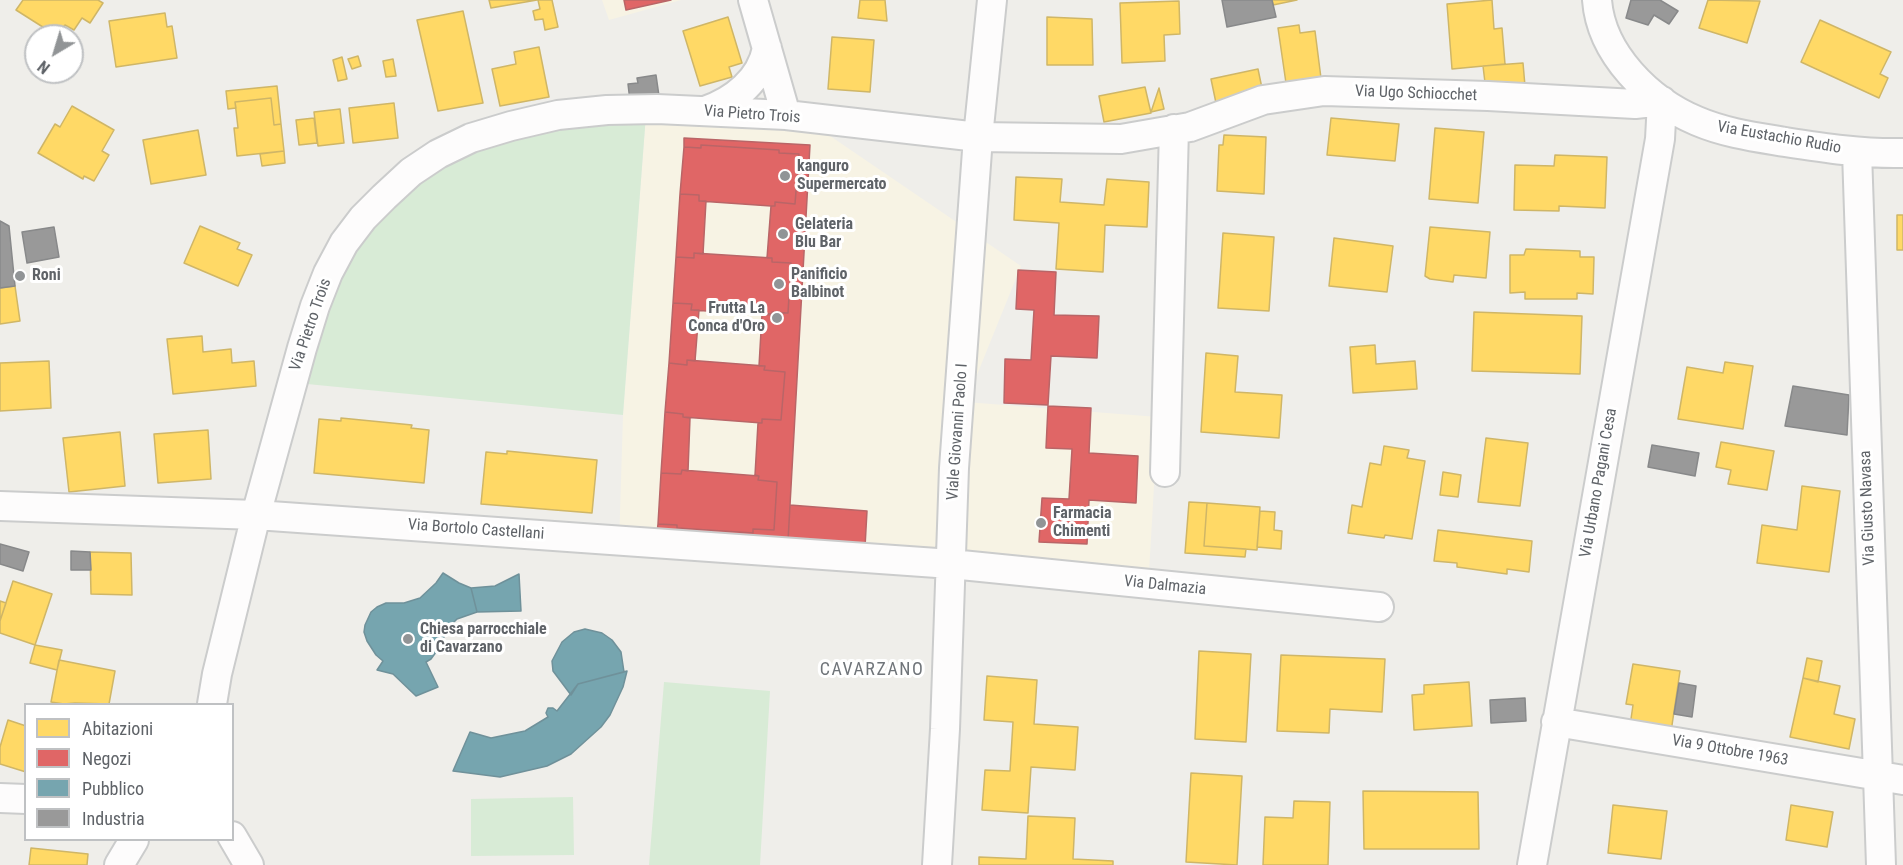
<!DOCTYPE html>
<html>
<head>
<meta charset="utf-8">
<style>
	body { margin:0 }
	#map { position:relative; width:1903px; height:865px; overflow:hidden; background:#efeeea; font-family:"Roboto Condensed",sans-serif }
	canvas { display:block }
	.legend { position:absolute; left:24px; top:703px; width:210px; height:138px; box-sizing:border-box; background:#fff; border:2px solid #bfc1c3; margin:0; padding:8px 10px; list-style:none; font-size:18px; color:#5f6368 }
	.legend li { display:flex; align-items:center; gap:12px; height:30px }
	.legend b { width:30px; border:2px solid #bfc1c3 }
	.north { position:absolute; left:24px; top:24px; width:60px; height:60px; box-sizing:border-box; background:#fff; border:2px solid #bfc1c3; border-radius:50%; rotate:218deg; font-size:16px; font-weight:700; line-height:24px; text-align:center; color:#5f6368 }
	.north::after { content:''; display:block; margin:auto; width:21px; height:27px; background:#919496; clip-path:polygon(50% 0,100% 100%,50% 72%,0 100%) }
</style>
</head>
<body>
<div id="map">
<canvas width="1903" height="865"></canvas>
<ul class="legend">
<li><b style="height:16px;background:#ffd966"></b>Abitazioni</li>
<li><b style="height:16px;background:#e06666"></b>Negozi</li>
<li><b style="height:16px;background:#76a5af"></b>Pubblico</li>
<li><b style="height:16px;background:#999"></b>Industria</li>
</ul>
<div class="north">N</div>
</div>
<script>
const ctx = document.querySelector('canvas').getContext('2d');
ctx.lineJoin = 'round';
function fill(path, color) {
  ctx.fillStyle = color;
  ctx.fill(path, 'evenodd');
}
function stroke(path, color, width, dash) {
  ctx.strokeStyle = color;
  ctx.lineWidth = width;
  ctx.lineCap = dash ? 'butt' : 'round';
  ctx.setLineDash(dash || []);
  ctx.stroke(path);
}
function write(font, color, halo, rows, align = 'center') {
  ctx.font = font + ' "Roboto Condensed",sans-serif';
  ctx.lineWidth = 6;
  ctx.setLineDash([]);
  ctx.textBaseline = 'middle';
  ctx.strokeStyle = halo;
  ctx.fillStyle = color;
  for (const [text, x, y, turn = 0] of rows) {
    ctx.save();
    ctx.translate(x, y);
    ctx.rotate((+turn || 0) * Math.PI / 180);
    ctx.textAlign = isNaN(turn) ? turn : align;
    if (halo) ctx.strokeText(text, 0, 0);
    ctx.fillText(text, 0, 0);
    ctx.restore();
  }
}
const commercial = new Path2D(`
	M602,0H681L609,20Z
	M792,110L1021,266L966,402L1158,417L1148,590L619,546L623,415L646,115Z`);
const green = new Path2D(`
	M646,115L623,415L297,383L341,233L519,116Z
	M664,682L770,691L760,865H649Z
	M573,797L574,855L471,856V799Z`);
const homes = new Path2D(`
	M23,0H98L103,3L90,23L82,18L74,30L65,25L57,36L16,10Z
	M489,0H537L491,8Z
	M538,0H552L558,27L545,30L543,19L535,20L533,11L540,9Z
	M860,0H885L887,21L858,18Z
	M1272,0H1297L1273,5Z
	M1492,0L1494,29L1502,28L1505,64L1452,69L1447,4Z
	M1708,0L1760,1L1747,43L1699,28Z
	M1179,1L1180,34L1164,35L1165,61L1122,63L1120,3Z
	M463,11L483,103L438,111L417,20Z
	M165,13L167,27L172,26L177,58L116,67L109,21Z
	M728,17L742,63L729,67L732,77L700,86L683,31Z
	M1047,17L1092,19L1093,65H1047Z
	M1820,20L1891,52L1880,74L1888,78L1879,98L1801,62Z
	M1299,25L1300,33L1315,31L1322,86L1287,90L1278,28Z
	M832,37L874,40L870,92L828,89Z
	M539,47L549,97L500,106L492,69L516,64L514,52Z
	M358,56L361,66L352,69L348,59Z
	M342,57L347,79L338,81L333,60Z
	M393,59L396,76L386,77L383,61Z
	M1523,63L1525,86L1486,91L1483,66Z
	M1258,69L1263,93L1216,103L1211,79Z
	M277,86L281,124L274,125L271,98L235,102L236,108L228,109L226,91Z
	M1145,87L1151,113L1104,122L1099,96Z
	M1159,88L1164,109L1151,112Z
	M271,98L274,125L281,124L284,151L237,156L234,128H238L235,102Z
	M394,103L398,138L353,143L349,108Z
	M72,106L114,130L102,151L109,155L94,181L84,176L83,179L38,153L55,124L60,127Z
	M340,109L344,143L318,146L314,112Z
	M314,118L317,143L299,145L296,120Z
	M1331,118L1399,124L1395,161L1327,155Z
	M1435,128L1484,132L1478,203L1429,199Z
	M198,130L206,175L151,184L143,140Z
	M1224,135L1266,137L1264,194L1217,191L1219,145H1223Z
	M284,151L285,163L262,166L260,154Z
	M1555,155L1607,157L1605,208L1559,206V211L1514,210L1515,165L1554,166Z
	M1016,177L1062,179L1060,202L1104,205L1107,179L1149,182L1147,227L1105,225L1103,272L1056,269L1059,223L1014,220Z
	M1897,215H1903V250H1897Z
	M200,226L240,243L237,249L252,255L238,286L184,263Z
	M1430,227L1490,232L1486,278L1454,275L1453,282L1430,279L1425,276Z
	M1223,233L1274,237L1269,311L1218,308Z
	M1334,238L1393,246L1387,292L1329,286Z
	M1526,249L1580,251V257H1594L1593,294L1577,293V299H1525V292L1510,293V255H1524Z
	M15,286L20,321L0,324V288Z
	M1474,312L1582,316L1580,374L1472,371Z
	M202,336L203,352L231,349L232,363L254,361L256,386L173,394L167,339Z
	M1375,345L1376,364L1415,361L1417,389L1353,393L1350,347Z
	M1206,353L1238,356L1235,392L1282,395L1279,438L1201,432Z
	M49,361L51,408L0,411V363Z
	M1725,362L1753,366L1743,429L1678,419L1687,367L1723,373Z
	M341,418L412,425L411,428L429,430L424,483L314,473L319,419L341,421Z
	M208,430L211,479L158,483L154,434Z
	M120,432L125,486L69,492L63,438Z
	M1486,438L1528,443L1520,506L1478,502Z
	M1721,442L1774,451L1767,490L1728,484L1731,470L1716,467Z
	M1384,446L1409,450L1407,458L1425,461L1412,539L1385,535L1384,538L1348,533L1352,505L1362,507L1370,463L1381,465Z
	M507,451L597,460L592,513L481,504L486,452L507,454Z
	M1443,472L1461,475L1458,497L1440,495Z
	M1802,486L1840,491L1829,572L1757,563L1762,525L1797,530Z
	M1189,502L1207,503L1204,546L1246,549L1245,557L1185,553Z
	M1207,503L1260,507L1257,550L1204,546Z
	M1260,511L1275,512L1274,530L1282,531L1281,549L1257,547Z
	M1438,530L1532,541L1529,572L1507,569V574L1457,567V563L1434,561Z
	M90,552L131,553L132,595L91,594Z
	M13,581L52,594L35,645L0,633V621Z
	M0,601L6,603L0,621Z
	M35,645L62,650L57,670L30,663Z
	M1199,651L1251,654L1246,742L1195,739Z
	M1281,655L1385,659L1382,712L1330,709L1329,733L1277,731Z
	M1807,658L1822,661L1818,682L1803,678Z
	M59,660L115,671L109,704L75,703L64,704L51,702Z
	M1633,664L1680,671L1671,732L1630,726L1633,705L1626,704Z
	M987,676L1037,680L1034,724L1078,727L1075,770L1031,767L1028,813L982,810L985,770L1010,771L1013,722L984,720Z
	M1803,678L1840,686L1834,714L1855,719L1849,749L1790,737Z
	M1469,682L1472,726L1414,730L1412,695L1424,694V685Z
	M8,720L26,726V772L0,764V747Z
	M1191,773L1242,776L1237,865L1186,862Z
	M1363,791L1478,792L1479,849H1364Z
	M1294,801L1330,802L1328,865H1263L1265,817L1293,818Z
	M1613,805L1667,811L1661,859L1608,853Z
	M1791,805L1833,812L1827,847L1786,840Z
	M1028,816L1075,818L1073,859L1113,861V865H979V857L1026,859Z
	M31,848L88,854L87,865H29Z`);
const shops = new Path2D(`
	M624,0H671L626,10Z
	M684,138L810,145L788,541L657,532L658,524L677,525V528L753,533V529L774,530L777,482L758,480L759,476L755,475L758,423H762V419L781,420L785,372L764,370L765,366H759L762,314L788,313L791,263L772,262V258H767L771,206H775V202L795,204L799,154L779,153V150L701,145V148L684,147Z
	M701,145L779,150V153L799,154L795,204L775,202V206H771L699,201V195L680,194L684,147L701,148Z
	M680,194L699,195V201H706L703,254L694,253V258L676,257Z
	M694,253L772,258V262L791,263L788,313L772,312V315L691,310L692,304L673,303L676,257L694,258Z
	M1018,270L1056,272L1054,315L1099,316L1097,358L1051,356L1048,405L1004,403L1005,359L1031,360L1034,310L1016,309Z
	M673,303L692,304L691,310H699L695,361L687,360V365L669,363Z
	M687,360L765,366L764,370L785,372L781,420L762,419V423L683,417V414L665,412L669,363L687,365Z
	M1048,406L1091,408L1089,453L1138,456L1136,503L1089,500L1087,544L1039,542L1042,498L1069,499L1072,449L1046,448Z
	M665,412L683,414V417L690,418L688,471L682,470L681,474L661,473Z
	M682,470L759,476L758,480L777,482L774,530L753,529V533L677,528V525L658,524L661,473L681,474Z
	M790,505L867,511L865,547L788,541Z`);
const public = new Path2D(`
	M443,573L459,583L471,588L477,612L457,619L448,628L439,648L431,659L426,662L438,687L416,696L393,674L377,670L383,661L376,655L367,641L364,632L365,625L371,612L377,607L386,603H404L420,598L436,583Z
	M519,574L521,611L477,612L471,588L495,586Z
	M585,629L602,633L612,640L621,652L624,672L578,684L571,695L553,671L552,661L562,642L574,632Z
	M627,671L623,687L610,715L601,727L571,754L547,766L500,777L453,771L470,732L491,738L525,731L548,717L546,713L548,708H553L557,711L578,684Z`);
const industry = new Path2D(`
	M1222,0H1272L1276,17L1227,27Z
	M1631,0H1660L1678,11L1669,24L1654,15L1648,25L1626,18Z
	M656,75L659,96L630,101L628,84L638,83L637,78Z
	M0,221L9,226L15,286L0,288Z
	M54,227L59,257L27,263L22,232Z
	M1793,386L1849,395L1847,435L1785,426Z
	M1652,445L1699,453L1695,476L1648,467Z
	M0,544L29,552L23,571L0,564Z
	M71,551L90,552L91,570H71Z
	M1679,683L1696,686L1692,717L1674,714Z
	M1525,698L1526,721L1491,723L1490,700Z`);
const minor = new Path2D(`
	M753,0L786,115
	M1597,0C1601,54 1649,101 1697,121C1725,133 1755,137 1785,142C1824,148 1863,154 1903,153
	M705,111C734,101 761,80 767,48
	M1857,152L1881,865
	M1165,472L1174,129
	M0,506L256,515L951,564L1379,607
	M212,704L217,674L256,515L302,348L315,306L328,273L344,243L363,218L384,197L411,172L438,154L471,138L511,126L558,115L607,110L657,109L786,115L978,137L1121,139L1190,127L1263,100L1324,91L1488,96L1635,104L1662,101
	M1556,722L1903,780
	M0,798L26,799
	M232,836L249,865
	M119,865L134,840
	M937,865L945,729L954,468L978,137L992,0
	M1532,865L1660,139L1662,101`);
const markers = [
	[785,176,6,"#919496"],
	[783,234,6,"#919496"],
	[20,276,6,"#919496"],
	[779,284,6,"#919496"],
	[777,318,6,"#919496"],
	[1041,523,6,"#919496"],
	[408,639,6,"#919496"]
];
const streetNames = [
	["Via Ugo Schiocchet",1416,94,2],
	["Via Pietro Trois",752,115,4],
	["Via Eustachio Rudio",1779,138,10],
	["Via Pietro Trois",311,325,-71],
	["Viale Giovanni Paolo I",958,432,-86],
	["Via Urbano Pagani Cesa",1599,483,-80],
	["Via Giusto Navasa",1868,508,-92],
	["Via Bortolo Castellani",476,530,4],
	["Via Dalmazia",1165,586,6],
	["Via 9 Ottobre 1963",1730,751,10]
];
const poiNames = [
	["kanguro",797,167],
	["Supermercato",797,185],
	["Gelateria",795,225],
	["Blu Bar",795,243],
	["Panificio",791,275],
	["Balbinot",791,293],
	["Roni",32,276],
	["Frutta La",765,309,"right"],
	["Conca d'Oro",765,327,"right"],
	["Farmacia",1053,514],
	["Chimenti",1053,532],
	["Chiesa parrocchiale",420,630],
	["di Cavarzano",420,648]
];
const neighbourhoodNames = [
	["CAVARZANO",872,670]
];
fill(commercial, '#f7f3e4');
fill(green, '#d8ebd6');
fill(homes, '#ffd966');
stroke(homes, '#cfb667', 1.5);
fill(shops, '#e06666');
stroke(shops, '#b96567', 1.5);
fill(public, '#76a5af');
stroke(public, '#6f919a', 1.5);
fill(industry, '#999');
stroke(industry, '#88898a', 1.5);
stroke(minor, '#cbcccc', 32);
stroke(minor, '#fdfcfc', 28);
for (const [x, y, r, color] of markers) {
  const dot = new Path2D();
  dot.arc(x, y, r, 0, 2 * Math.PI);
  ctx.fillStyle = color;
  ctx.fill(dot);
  stroke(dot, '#fff', 2);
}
write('16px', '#5f6368', '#fff', streetNames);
write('bold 16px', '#5f6368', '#fff', poiNames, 'left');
ctx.letterSpacing = '1.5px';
write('18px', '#70757a', '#fff', neighbourhoodNames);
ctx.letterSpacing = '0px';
</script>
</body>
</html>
